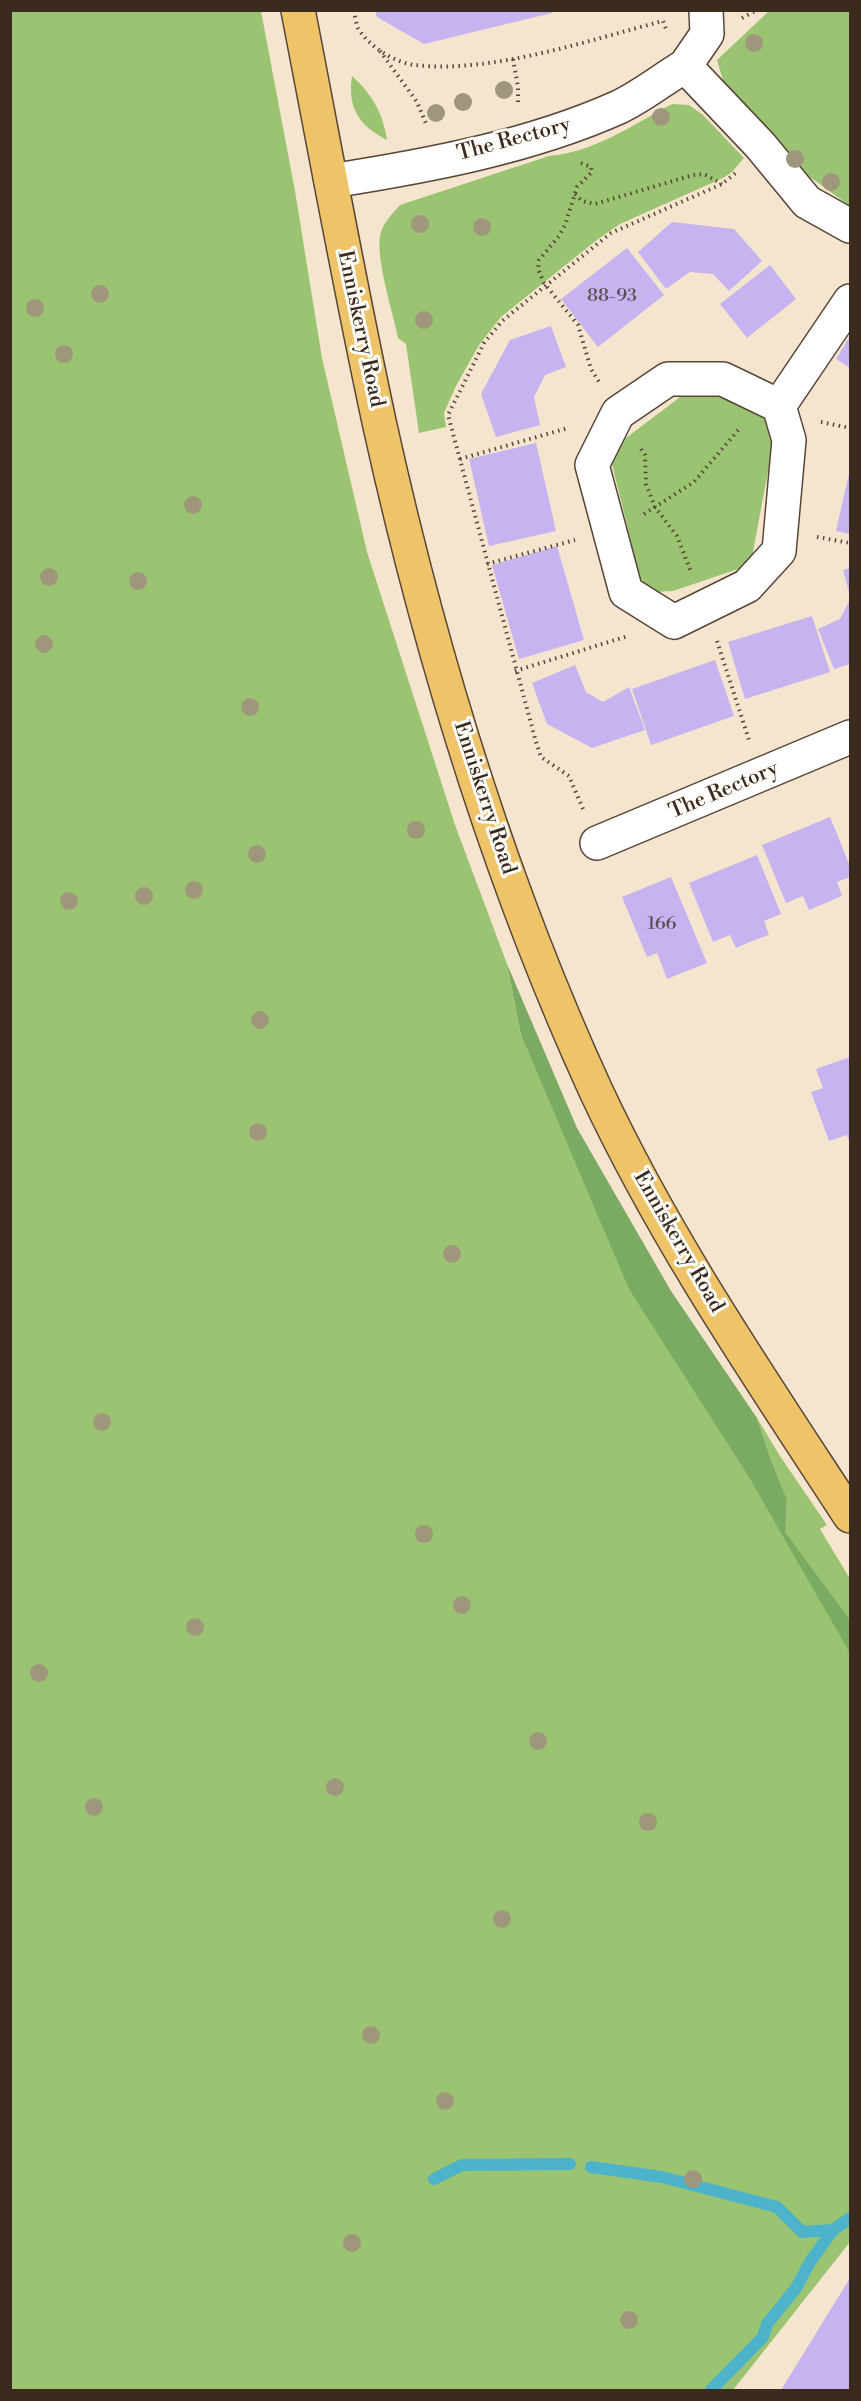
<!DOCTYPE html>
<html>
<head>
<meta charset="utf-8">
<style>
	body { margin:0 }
	#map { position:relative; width:861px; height:2401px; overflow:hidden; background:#f6e5ce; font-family:"Libre Bodoni",serif }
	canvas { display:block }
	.frame { position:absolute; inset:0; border:12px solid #3b2a1e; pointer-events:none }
</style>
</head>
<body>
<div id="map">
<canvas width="861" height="2401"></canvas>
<div class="frame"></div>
</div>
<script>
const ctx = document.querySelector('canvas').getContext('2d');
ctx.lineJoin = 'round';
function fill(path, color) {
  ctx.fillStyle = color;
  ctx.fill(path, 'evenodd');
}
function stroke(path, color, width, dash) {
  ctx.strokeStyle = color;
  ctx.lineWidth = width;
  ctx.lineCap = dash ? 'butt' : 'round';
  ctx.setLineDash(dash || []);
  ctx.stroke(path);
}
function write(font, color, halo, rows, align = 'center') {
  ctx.font = font + ' "Libre Bodoni",serif';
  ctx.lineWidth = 6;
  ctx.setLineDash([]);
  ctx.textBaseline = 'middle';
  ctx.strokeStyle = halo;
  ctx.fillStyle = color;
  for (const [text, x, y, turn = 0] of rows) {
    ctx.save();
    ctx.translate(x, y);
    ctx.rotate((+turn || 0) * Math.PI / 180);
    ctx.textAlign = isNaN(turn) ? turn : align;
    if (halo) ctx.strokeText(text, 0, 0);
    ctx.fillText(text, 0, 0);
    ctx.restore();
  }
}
const green = new Path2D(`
	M11,11H261L295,191L322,358L367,552L455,825L507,964L521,1035L630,1289L748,1476L784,1538L787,1499L771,1460L757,1418L780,1456L827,1525L820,1529L850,1579V2242L733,2390H11Z
	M769,11H850V206L781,156L725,87L717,60Z
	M352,76C372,94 383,113 387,140C359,126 347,107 352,76Z
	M672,104L689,105L703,115L744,158L732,172L723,178L620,224L598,239L501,317L479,345L456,386L444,413L446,427L419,433L406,344L398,338C393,312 376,261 380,236C382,224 392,214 400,205L549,156C595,152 632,125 672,104Z
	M692,388L733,396L766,420L772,439L769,466L752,557L744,567L673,591L652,592L640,578L611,460L618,444Z`);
const forest = new Path2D(`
	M507,964L577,1128L671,1291L757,1418L771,1460L787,1499L785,1532L850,1620V1653L748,1476L629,1289L521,1035Z`);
const stream = new Path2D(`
	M591,2167L662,2177L777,2207L802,2232L833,2230L850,2218
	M434,2179L462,2165L570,2164
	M711,2390L763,2337L767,2324L796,2288L810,2262L833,2230`);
const building = new Path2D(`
	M375,10H551L552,13L424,44L377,17Z
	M672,222L734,229L762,261L729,291L713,274L690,272L666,289L638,252Z
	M627,248L664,295L598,347L561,299Z
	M770,265L796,299L747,338L720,304Z
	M551,326L566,367L545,375L534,397L540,425L496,437L481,394L510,340Z
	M850,336V368L836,359Z
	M536,443L556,531L489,546L469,459Z
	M850,469V534L836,531Z
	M557,546L584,640L519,659L492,565Z
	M850,568V596L843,570Z
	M850,599V664L834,669L818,629L840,619Z
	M812,616L830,672L745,699L728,642Z
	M715,660L734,716L651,745L632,689Z
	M575,665L586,692L603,702L629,687L645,730L592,748L547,724L532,683Z
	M830,817L850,866V877L837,882L842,896L809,910L803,896L786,903L762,845Z
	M757,855L781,914L764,921L769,935L752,941L736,948L730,935L713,942L689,883Z
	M671,877L707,963L667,979L657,953L647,957L622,897Z
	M850,1057V1143L847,1135L829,1141L811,1092L823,1088L816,1069Z
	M850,2278V2390H781Z`);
const path = new Path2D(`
	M354,10C355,16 356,23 358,28C368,46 395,63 415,65C491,74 589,40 663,21L666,29
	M742,18L757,10
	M380,51L417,102L427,126
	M513,59L518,87V105
	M581,163L591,167L592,172L577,187L565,225L559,236L539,260L538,269L544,283L578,325L591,369L599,382
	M575,194L582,201L595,204L693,175L704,174L722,184
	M821,422L850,428
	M641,449L645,455L646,484L655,507L677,536L691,572
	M460,459L568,428
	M644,514L694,482L740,428
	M817,537L850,543
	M487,564L575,540
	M717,641L749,740
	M515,671L628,636
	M583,809L569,776L541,757L536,742L448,415L484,343L502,321L611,233L722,184L737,172`);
const minor = new Path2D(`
	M706,10L707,34L685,66L760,145L807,202L850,226
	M331,181C427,166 530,147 619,107C642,96 663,79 685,66
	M668,379H723L779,406L789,440L779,551L747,586L674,622L626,592L592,465L618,413Z
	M779,406L850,301
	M597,843L850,737`);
const major = new Path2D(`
	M298,10C325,149 350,288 380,426C430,652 499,880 596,1091C666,1241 760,1378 850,1516`);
const trees = [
	[754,43],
	[504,90],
	[463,102],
	[436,113],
	[661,117],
	[795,159],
	[831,182],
	[420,224],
	[482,227],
	[100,294],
	[35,308],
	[424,320],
	[64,354],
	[193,505],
	[49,577],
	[138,581],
	[44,644],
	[250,707],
	[416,830],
	[257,854],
	[194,890],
	[144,896],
	[69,901],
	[260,1020],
	[258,1132],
	[452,1254],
	[102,1422],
	[424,1534],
	[462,1605],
	[195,1627],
	[39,1673],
	[538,1741],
	[335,1787],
	[94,1807],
	[648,1822],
	[502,1919],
	[371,2035],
	[445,2101],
	[693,2179],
	[352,2243],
	[629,2320]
];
const numberNames = [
	["88-93",612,297],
	["166",662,925]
];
const streetNames = [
	["The Rectory",514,140,-15],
	["Enniskerry Road",360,329,78],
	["The Rectory",724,791,-23],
	["Enniskerry Road",484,798,72],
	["Enniskerry Road",678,1242,60]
];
fill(green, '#9ac471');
fill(forest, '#7baa63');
stroke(stream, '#4cb3cb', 12);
fill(building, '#c5b4ef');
stroke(minor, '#574638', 36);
stroke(major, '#574638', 36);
stroke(path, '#574638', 4, [1.5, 4.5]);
stroke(minor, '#fff', 33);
stroke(major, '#efc469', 33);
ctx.fillStyle = '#9f977b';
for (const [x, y] of trees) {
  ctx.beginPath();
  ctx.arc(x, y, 9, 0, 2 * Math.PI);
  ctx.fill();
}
write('18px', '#5e4c52', null, numberNames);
write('21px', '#3b2a1e', '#fdfcf7', streetNames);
</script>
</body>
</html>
